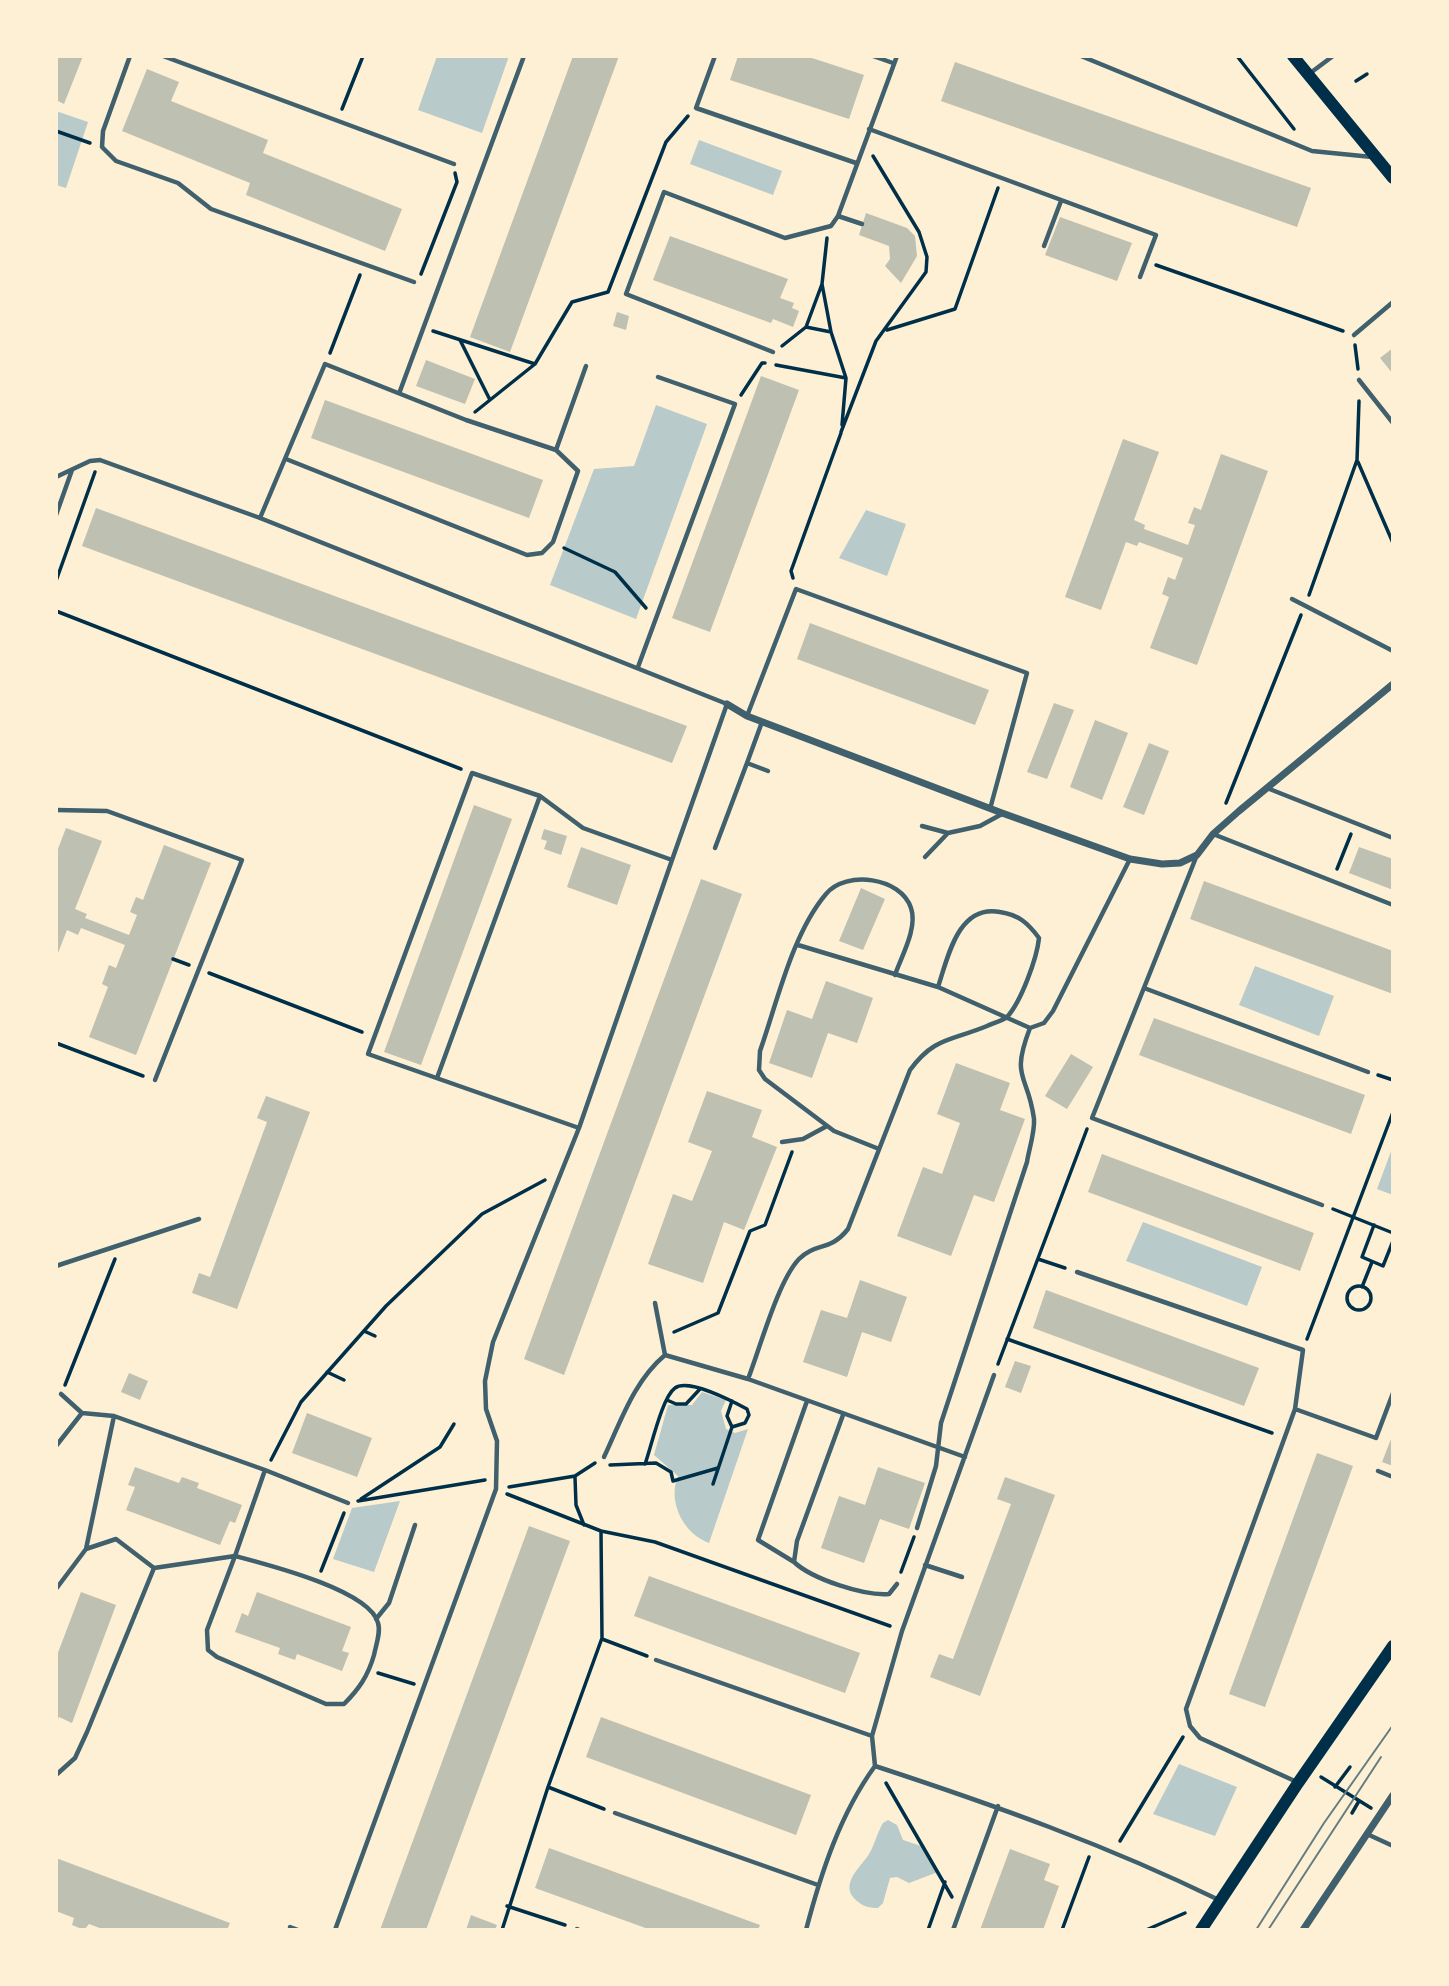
<!DOCTYPE html>
<html>
<head>
<meta charset="utf-8">
<style>
	body { margin:0 }
	#map { position:relative; width:1449px; height:1986px; overflow:hidden; background:#fdf0d5; font-family:"Source Serif 4",serif }
	canvas { display:block }
	.frame { position:absolute; inset:0; border:58px solid #fdf0d5; pointer-events:none }
</style>
</head>
<body>
<div id="map">
<canvas width="1449" height="1986"></canvas>
<div class="frame"></div>
</div>
<script>
const ctx = document.querySelector('canvas').getContext('2d');
ctx.lineJoin = 'round';
function fill(path, color) {
  ctx.fillStyle = color;
  ctx.fill(path, 'evenodd');
}
function stroke(path, color, width, dash) {
  ctx.strokeStyle = color;
  ctx.lineWidth = width;
  ctx.lineCap = dash ? 'butt' : 'round';
  ctx.setLineDash(dash || []);
  ctx.stroke(path);
}
const green = new Path2D(`
	M437,56H509L482,133L418,110Z
	M56,111L88,122L66,188L56,185Z
	M699,140L782,171L773,195L690,164Z
	M656,405L707,424L636,619L550,585L594,469L634,466Z
	M866,510L906,524L887,576L839,558Z
	M1255,966L1334,996L1319,1036L1239,1005Z
	M1393,1146V1195L1377,1189Z
	M1143,1222L1262,1267L1247,1306L1126,1261Z
	M702,1392L726,1400L721,1411L726,1429L735,1433L748,1429L709,1543C684,1534 667,1502 678,1476L654,1455L668,1405H692Z
	M400,1501L374,1572L333,1559L352,1508Z
	M1179,1764L1237,1787L1215,1836L1153,1814Z
	M888,1820L897,1825L903,1840L921,1846L938,1872L909,1883L897,1877L890,1878L883,1903L878,1908C870,1908 864,1907 857,1901C838,1885 860,1868 869,1854C875,1844 877,1833 883,1823Z`);
const building = new Path2D(`
	M56,56H83L64,104L56,100Z
	M573,56H619L510,352L470,337Z
	M738,56H806L864,75L849,119L730,80Z
	M955,62L1311,188L1297,227L941,101Z
	M147,69L179,82L171,101L268,140L263,153L402,209L385,251L246,195L250,183L122,131Z
	M866,213L907,228L915,236L917,256L901,283L885,266L890,259L889,246L859,235Z
	M1060,217L1132,243L1117,281L1045,255Z
	M670,236L788,279L780,298L794,303L792,308L799,311L793,327L773,319L771,323L653,280Z
	M617,312L629,316L626,330L613,326Z
	M1393,348V374L1380,358Z
	M426,360L475,379L465,404L416,386Z
	M761,376L799,390L710,632L672,618Z
	M325,400L543,480L529,518L311,438Z
	M1123,439L1159,452L1134,520L1145,525L1144,529L1188,545L1195,525L1188,523L1194,507L1201,510L1221,454L1268,471L1197,665L1150,648L1169,597L1162,594L1168,577L1175,580L1183,558L1139,542L1137,546L1126,542L1101,610L1065,597Z
	M96,508L687,726L672,763L82,546Z
	M810,623L989,690L975,725L797,659Z
	M1054,703L1074,710L1047,779L1027,772Z
	M1095,720L1128,733L1102,800L1070,787Z
	M1149,743L1169,751L1144,815L1123,807Z
	M474,805L512,819L421,1065L384,1052Z
	M66,828L102,841L75,909L87,914L85,918L129,935L137,915L130,912L136,897L143,900L164,845L211,863L136,1055L89,1037L108,987L102,984L109,965L116,968L125,945L81,928L78,935L67,930L56,958V854Z
	M544,829L567,836L561,855L544,849L547,841L541,839Z
	M581,847L631,865L617,905L567,887Z
	M1359,847L1393,859V890L1349,873Z
	M701,879L742,894L564,1375L524,1359Z
	M1204,881L1393,951V994L1190,919Z
	M861,888L885,899L863,950L839,941Z
	M826,981L873,998L857,1043L828,1033L812,1078L769,1063L787,1010L812,1019Z
	M1154,1018L1365,1095L1351,1134L1139,1055Z
	M1071,1054L1093,1067L1067,1109L1045,1096Z
	M956,1063L1010,1083L1000,1110L1025,1119L994,1202L974,1195L951,1256L897,1236L923,1167L942,1174L960,1123L937,1114Z
	M707,1091L762,1110L752,1137L777,1147L744,1230L724,1222L703,1283L648,1264L673,1194L692,1201L712,1151L688,1142Z
	M266,1096L310,1112L237,1309L192,1293L199,1273L210,1277L267,1122L257,1118Z
	M1102,1154L1314,1233L1300,1271L1088,1192Z
	M860,1280L907,1297L891,1342L862,1332L847,1377L803,1362L821,1310L847,1318Z
	M1046,1290L1259,1368L1244,1406L1033,1328Z
	M1015,1361L1031,1366L1021,1393L1005,1387Z
	M129,1373L148,1381L140,1400L121,1392Z
	M307,1413L372,1438L357,1477L292,1453Z
	M1393,1434V1466L1382,1462Z
	M1317,1453L1353,1466L1265,1707L1229,1694Z
	M135,1467L179,1483L182,1477L199,1483L197,1488L242,1505L235,1523L230,1521L220,1545L126,1510L135,1487L128,1485Z
	M878,1467L925,1483L909,1529L880,1519L864,1563L821,1548L839,1496L865,1505Z
	M1005,1477L1055,1495L980,1696L930,1677L939,1654L953,1659L1011,1504L997,1499Z
	M529,1526L570,1541L426,1930H380Z
	M649,1576L860,1653L845,1693L634,1616Z
	M81,1592L116,1605L72,1723L59,1717L56,1723V1658Z
	M257,1592L351,1627L342,1651L349,1653L342,1671L297,1654L295,1660L278,1654L280,1648L235,1632L242,1613L248,1616Z
	M601,1717L811,1795L796,1835L586,1757Z
	M549,1848L760,1925L758,1930H651L535,1888Z
	M1010,1849L1050,1864L1044,1880L1059,1886L1043,1930H980Z
	M56,1858L230,1923L227,1930H105L89,1924L84,1930L72,1925L74,1918L56,1911Z
	M471,1915L497,1925L495,1930H466Z`);
const path = new Path2D(`
	M1237,56L1294,129
	M1356,81L1367,74
	M342,109L363,56
	M56,131L90,143
	M1156,265L1343,331
	M421,274L457,182L455,173
	M806,327L831,332L822,284L827,238
	M887,330L955,309L998,188
	M433,331L535,364
	M831,332L846,378L842,425
	M460,340L490,400
	M1355,345L1358,369
	M782,346L806,327L822,284
	M330,353L360,275
	M776,365L846,378
	M741,395L762,363H765
	M475,412L535,364L572,302L608,292L666,142L688,116
	M841,432L876,341L926,272L927,257L919,232L873,156
	M1358,462L1393,543
	M564,548L615,572L646,608
	M793,578L791,571L841,433
	M56,581L95,472
	M1309,595L1357,460L1359,401
	M56,611L461,769
	M1226,803L1301,615
	M1337,869L1351,834
	M173,959L189,965
	M209,973L362,1032
	M56,1043L143,1076
	M1378,1075L1393,1080
	M1333,1209L1393,1233
	M1374,1225L1362,1257L1383,1266L1393,1241
	M1038,1259L1065,1268
	M1347 1298a12 12 0 1 1 24 0a12 12 0 1 1-24 0Z
	M1362,1287L1372,1262
	M364,1331L375,1336
	M674,1332L718,1313L750,1231L765,1225L792,1152
	M1007,1339L1272,1433
	M1307,1339L1393,1112
	M998,1364L1087,1129
	M327,1372L344,1380
	M65,1385L115,1259
	M667,1400L676,1404H686L700,1389
	M271,1460L301,1402L386,1306L482,1214L545,1180
	M645,1464C651,1448 662,1397 675,1388C688,1378 734,1402 747,1409L749,1415L745,1423L732,1427
	M610,1465L656,1463L671,1472L673,1481L718,1468
	M575,1477L576,1505L584,1525
	M713,1484L732,1427L727,1416L732,1401
	M509,1487L575,1476L595,1463
	M361,1499L440,1447L454,1424
	M358,1501L485,1480
	M601,1531L655,1542L890,1626
	M321,1571L344,1513
	M901,1572L914,1537
	M1393,1610V1577
	M602,1639L647,1656
	M378,1673L414,1684
	M1321,1777L1371,1808
	M886,1783L952,1897
	M548,1787L604,1809
	M1335,1787L1350,1767
	M1352,1813L1359,1801
	M1120,1841L1183,1737
	M507,1906L565,1925
	M502,1930L548,1787L602,1638L601,1531L507,1494
	M928,1930L945,1882
	M1062,1930L1089,1857
	M1146,1930L1185,1913`);
const service = new Path2D(`
	M130,56L103,131L102,147L116,161L178,183L211,209L414,282
	M163,56L454,164
	M715,56L696,108L856,163
	M873,56L893,63
	M1081,56L1312,151L1372,157
	M1309,74L1333,56
	M869,129L1156,235L1140,277
	M838,216L862,224
	M1044,246L1061,201
	M1354,335L1393,302
	M773,352L626,294L664,192L785,238L831,226L838,216L897,56
	M1359,380L1393,423
	M400,391L524,56
	M556,450L586,366
	M56,477L90,461L100,460L260,518L727,704L672,860L583,828L540,796L472,773L368,1054L579,1128
	M56,515L72,470
	M260,518L325,364L466,420L556,450L578,471L553,542L542,553L527,555L286,459
	M1292,599L1393,651
	M638,667L735,404L658,377
	M747,716L796,589L1027,673L990,809
	M762,722L747,763L768,771
	M1267,788L1393,838
	M56,810L107,811L242,860L155,1080
	M922,826L948,833
	M1213,834L1393,905
	M715,848L747,763
	M1197,855L1092,1118L1322,1205
	M925,857L948,833L980,826L1002,814
	M798,945L938,987L1030,1028L1044,1023L1053,1011L1130,859
	M1144,988L1368,1072
	M437,1078L540,796
	M782,1142L803,1139L827,1126
	M879,1149L834,1131L765,1079L759,1070L760,1051C777,1003 792,934 826,894C846,870 901,877 911,908C918,928 901,957 895,975
	M56,1266L199,1219
	M1077,1272L1303,1350L1295,1409L1186,1709L1190,1726L1200,1738L1297,1782
	M655,1303L665,1355
	M748,1379C760,1348 778,1281 799,1259C816,1242 830,1252 848,1229L910,1070C934,1037 951,1041 987,1026C993,1023 1002,1021 1007,1017C1021,1002 1037,958 1039,938C1028,923 1019,915 1000,912C958,904 948,957 938,987
	M1295,1409L1376,1438L1393,1393
	M843,1415L797,1541L794,1562C812,1579 864,1596 889,1594L897,1584
	M56,1446L82,1413L61,1394
	M604,1457C621,1421 634,1381 665,1355L748,1379L965,1457
	M265,1470L348,1503
	M1378,1471L1393,1477
	M917,1528L936,1466L941,1423L1027,1162C1029,1149 1035,1132 1034,1119C1028,1073 1010,1080 1030,1028
	M86,1549L114,1416
	M235,1556C265,1564 370,1590 378,1623C381,1632 376,1645 374,1655C368,1676 359,1689 344,1704H326L217,1657L208,1650L207,1630Z
	M794,1562L758,1540L807,1401
	M925,1565L962,1577
	M56,1589L86,1549L116,1539L154,1568L235,1556L265,1470L114,1416L82,1413
	M376,1619L389,1603L415,1525
	M656,1660L872,1736
	M875,1766C994,1805 1106,1845 1219,1900
	M56,1775L75,1758L87,1732L154,1568
	M615,1813L818,1885
	M1367,1834L1393,1846
	M290,1927L298,1930
	M577,1929L579,1930
	M335,1930L496,1489L497,1441L486,1409L485,1381L493,1342L579,1128L672,860
	M806,1930C821,1873 840,1814 875,1766L872,1736L902,1631L994,1375
	M953,1930L998,1806`);
const minor = new Path2D(`
	M727,704L747,716L1002,813L1130,859L1162,864L1180,863L1197,855L1213,834L1239,811L1393,684
	M1303,1930L1393,1795`);
const secondary = new Path2D(`
	M1293,56L1393,178
	M1201,1930L1298,1783L1393,1646`);
const tram = new Path2D(`
	M1256,1930L1324,1823L1393,1725
	M1268,1930L1381,1757`);
fill(green, '#b9caca');
fill(building, '#bec0b2');
stroke(path, '#003049', 3.5);
stroke(service, '#3f606c', 4.5);
stroke(minor, '#3f606c', 7);
stroke(secondary, '#003049', 12);
stroke(tram, '#657d81', 2);
</script>
</body>
</html>
